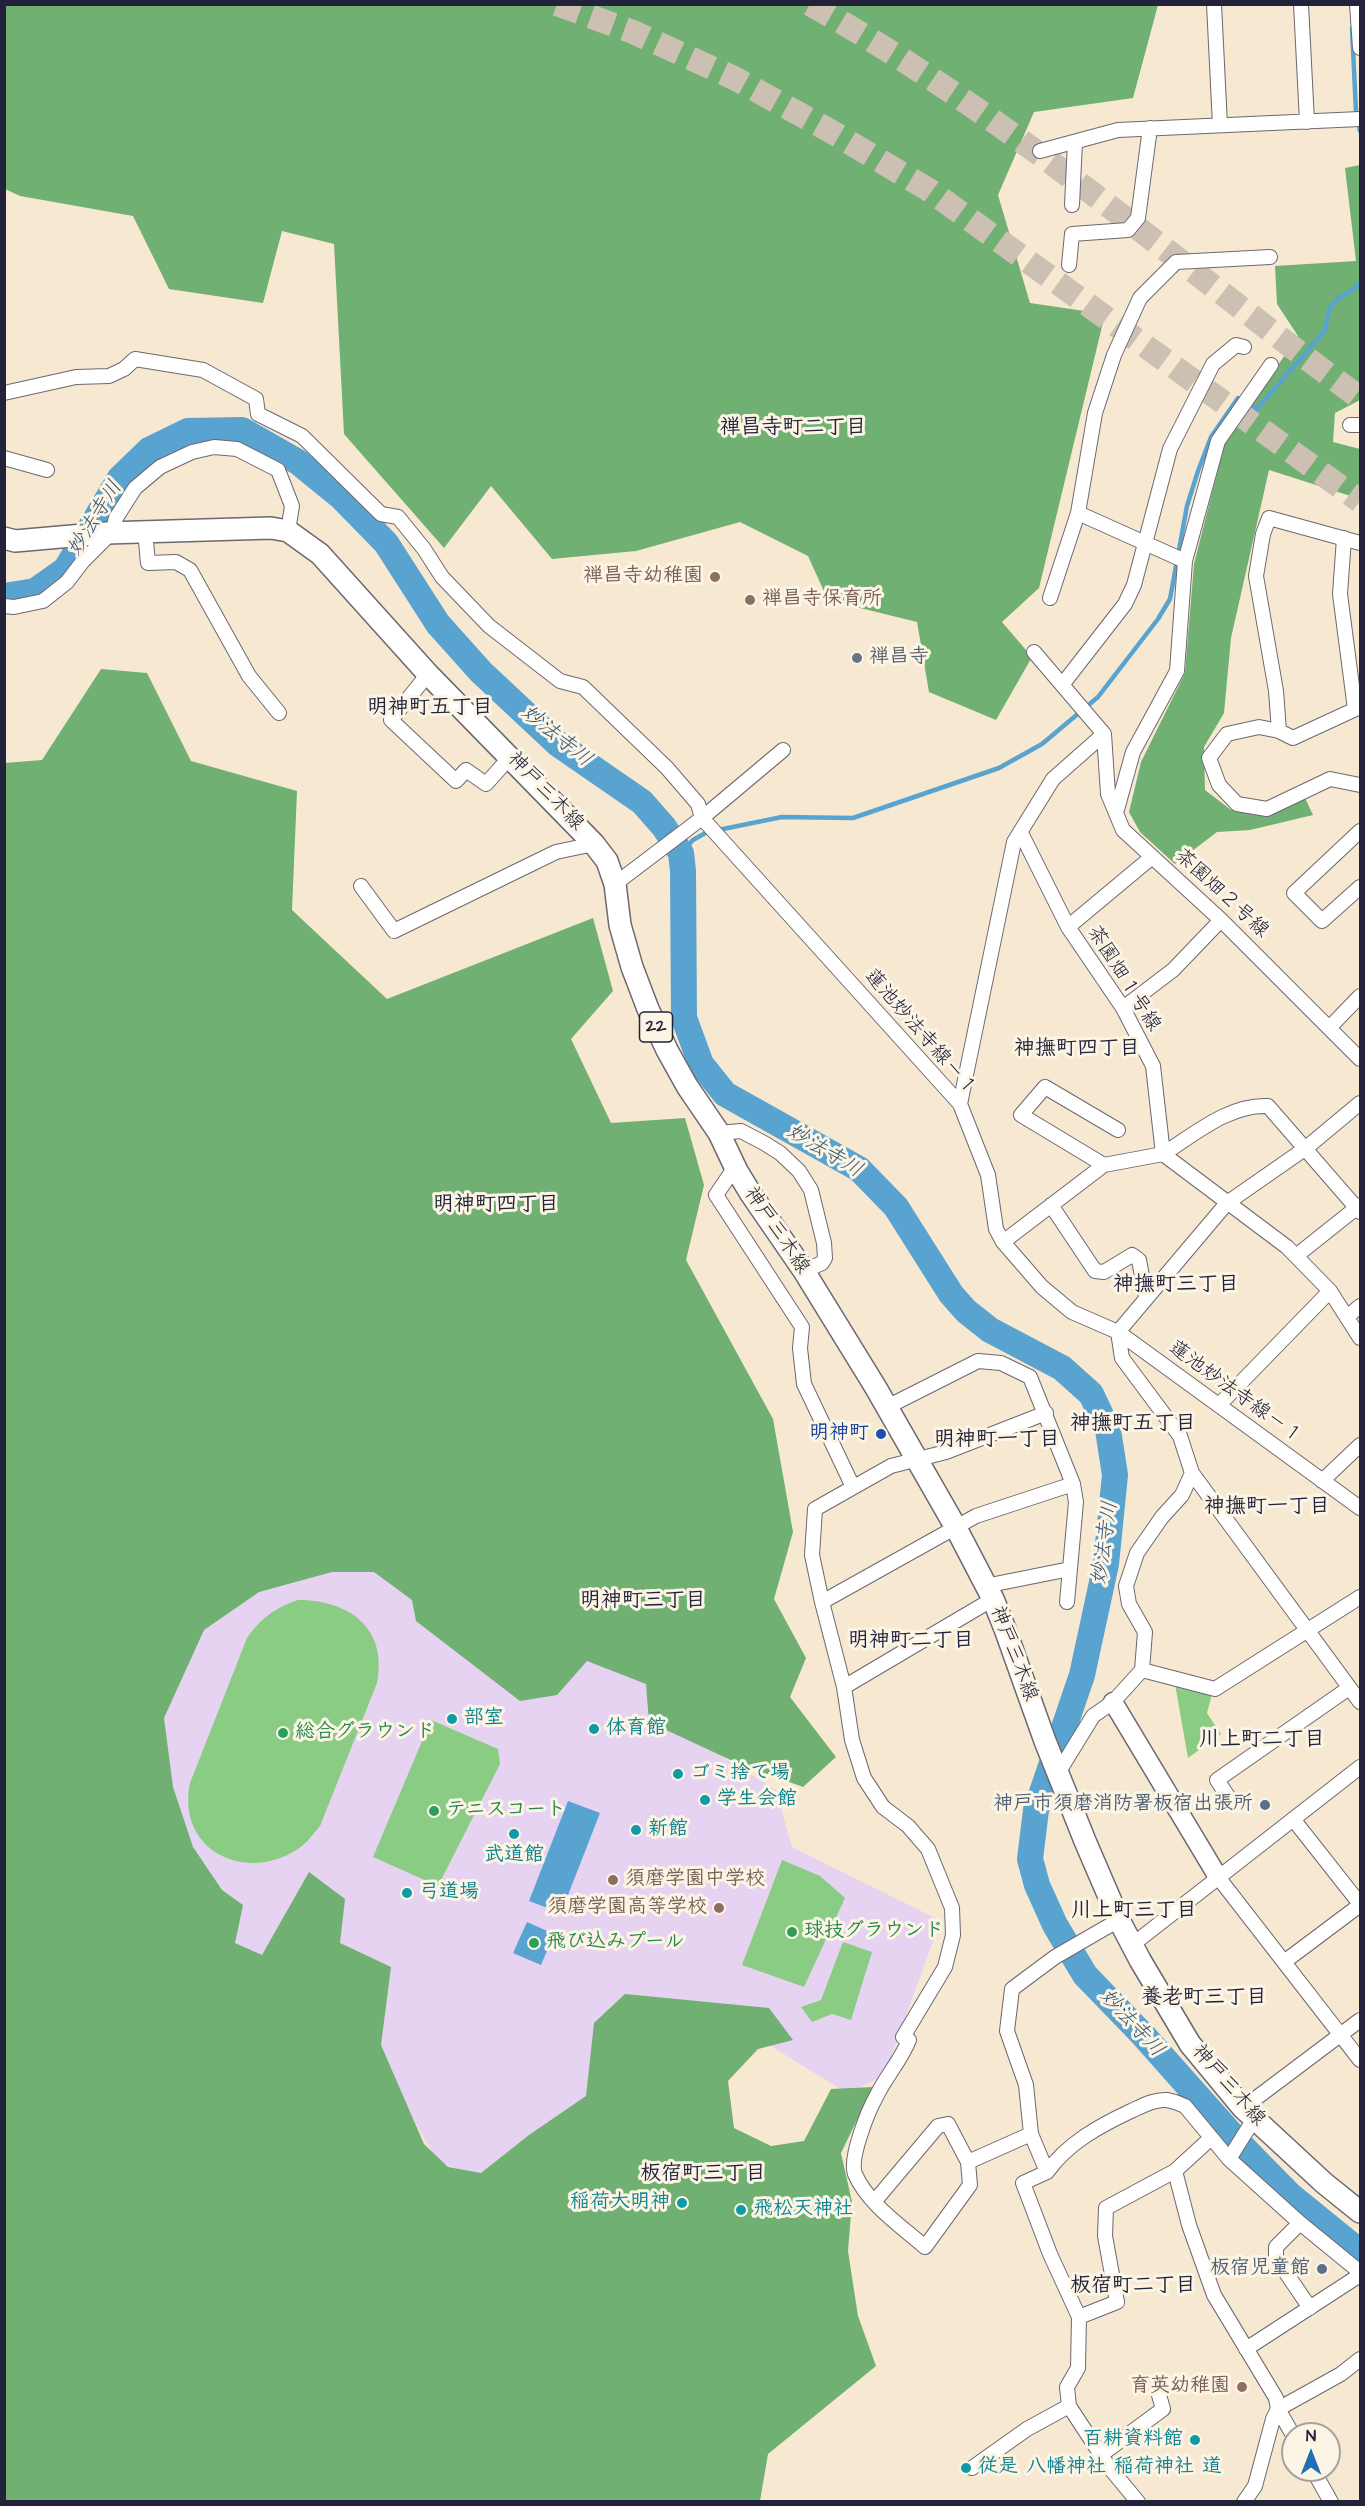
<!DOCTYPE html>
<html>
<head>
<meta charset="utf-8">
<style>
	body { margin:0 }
	#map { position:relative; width:1365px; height:2506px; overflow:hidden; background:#f7e8d1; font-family:"Architects Daughter",sans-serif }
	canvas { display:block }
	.frame { position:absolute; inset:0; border:6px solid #22223b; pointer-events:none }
	.north { position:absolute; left:1281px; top:2422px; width:60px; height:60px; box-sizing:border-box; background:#fcf5e5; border:2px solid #a5a1a1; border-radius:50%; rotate:0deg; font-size:16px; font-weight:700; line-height:24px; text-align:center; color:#22223b }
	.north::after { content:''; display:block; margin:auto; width:21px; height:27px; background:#1f6fb2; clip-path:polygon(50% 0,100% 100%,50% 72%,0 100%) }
</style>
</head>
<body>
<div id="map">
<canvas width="1365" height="2506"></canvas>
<div class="frame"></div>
<div class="north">N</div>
</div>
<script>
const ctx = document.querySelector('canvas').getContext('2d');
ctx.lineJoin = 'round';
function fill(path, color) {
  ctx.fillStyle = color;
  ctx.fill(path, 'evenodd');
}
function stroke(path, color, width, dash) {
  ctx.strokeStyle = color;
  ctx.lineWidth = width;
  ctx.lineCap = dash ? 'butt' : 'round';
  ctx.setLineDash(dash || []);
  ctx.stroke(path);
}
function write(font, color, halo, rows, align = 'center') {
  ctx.font = font + ' "Architects Daughter","Klee One",sans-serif';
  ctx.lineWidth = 6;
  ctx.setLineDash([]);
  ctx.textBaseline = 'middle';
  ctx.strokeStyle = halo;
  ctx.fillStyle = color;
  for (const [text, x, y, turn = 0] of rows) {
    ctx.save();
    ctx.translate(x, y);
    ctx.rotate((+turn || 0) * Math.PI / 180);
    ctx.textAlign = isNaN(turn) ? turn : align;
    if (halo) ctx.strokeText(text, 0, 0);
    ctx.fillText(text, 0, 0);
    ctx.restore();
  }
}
const built = new Path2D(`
	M328,1551L580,1644L656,1667L658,1718L776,1790L792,1847L933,1917L935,1936L884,2076L847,2093L709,2008L597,2102L477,2176L438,2162L356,2019L214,1955L142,1735L223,1585Z`);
const green = new Path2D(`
	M298,1600C349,1600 388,1628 377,1683L320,1826C313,1834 307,1843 298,1849C245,1884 176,1850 190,1783L247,1638C261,1618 275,1608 298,1600Z
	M1175,1684L1212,1694L1207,1713L1221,1734L1188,1758Z
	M431,1720L498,1749L500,1764L438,1886L373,1857Z
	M782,1860L820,1876L845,1898L804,1987L742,1965Z
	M843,1942L872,1952L851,2020L832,2014L812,2022L801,2007L821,2000Z`);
const forest = new Path2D(`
	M4,5H1158L1133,98L1034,112L998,195L1030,303L1105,314L1039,588L1002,622L1032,657L996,720L929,692L917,622L828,600L808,556L740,522L636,551L552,559L491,486L444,548L344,434L334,244L282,231L263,303L169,289L133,216L20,196L5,189Z
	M1360,165V400L1335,413L1333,442L1360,449V499L1269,470L1231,638L1224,713L1204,747L1205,790L1231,810L1269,814L1305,798L1313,815L1250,830L1217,832L1175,864L1140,832L1129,812L1141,762L1185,673L1194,564L1225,442L1298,336L1277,304L1275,266L1356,261L1345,168Z
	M101,669L147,673L191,761L297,791L292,910L387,999L593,918L613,991L571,1039L611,1123L685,1118L704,1185L686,1260L773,1419L793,1532L774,1599L806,1658L790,1697L836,1757L803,1787L737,1763L649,1722L646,1684L587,1661L557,1695L520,1701L416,1621L412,1600L374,1572H332L259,1592L204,1630L164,1718L173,1787L193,1847L222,1890L243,1905L235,1943L262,1955L309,1872L345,1899L340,1943L391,1967L381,2045L424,2144L448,2167L481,2173L529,2135L586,2096L594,2023L625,1994L769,2008L793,2040L758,2049L728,2081L734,2128L771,2146L804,2141L831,2089L873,2087L841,2153L852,2202L848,2251L858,2316L876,2366L768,2454L760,2501H5V763L42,760Z`);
const water = new Path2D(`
	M568,1801L600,1813L561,1913L529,1901Z
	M527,1922L554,1934L541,1965L513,1953Z`);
const stream = new Path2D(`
	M1352,28L1356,112L1360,131
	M718,830L782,817L853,818L999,768L1042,744L1098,697L1158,619L1170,599L1187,506L1198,471L1211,437L1238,398L1257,409L1326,329C1327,297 1339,301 1360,284
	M681,853L693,840L709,831`);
const river = new Path2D(`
	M4,596L35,591L66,569L120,478L149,450L188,431L242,430L298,462L341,497L386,543L438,624L481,672L558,744L642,802L664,827L681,853L683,871L684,1018L701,1064L725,1094L859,1169L896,1207L951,1294L966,1311L990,1330L1062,1368L1091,1394L1108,1430L1115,1475L1106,1564L1082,1675L1036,1810L1030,1859L1037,1885L1055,1925L1085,1975L1143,2035L1239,2143L1290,2195L1360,2252`);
const highwayTunnel = new Path2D(`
	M557,4L633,32L734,78L832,132L929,190L1360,501
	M810,4C1008,115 1179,265 1360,398`);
const street = new Path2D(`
	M1214,4L1220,125
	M1301,4L1307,122
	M1357,4L1360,48
	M1040,151L1118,130L1360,119
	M1072,205L1075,142
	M1069,265L1072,234L1128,230L1138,218L1150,128
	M4,393L76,377L109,376L124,369L135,359L203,370L256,399L258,414L302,436L381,514L398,517L424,549L442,577L489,626L560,681L583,687L667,768L698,804L702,818L960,1104L988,1175L996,1229L1003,1242L1042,1287L1072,1312L1118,1332L1360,1508
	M1350,425H1360
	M4,458L47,470
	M1078,513L1185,561
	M145,531L148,563L176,562L190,570L249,676L279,713
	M1344,538L1340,594L1355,709
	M1050,598L1078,513L1095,413L1114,355L1140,298L1176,262L1270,257
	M4,606L14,607L43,601L67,582L83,561L112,532L116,518L135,488L160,467L192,452L214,447L237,449L278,470L292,506L288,531
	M1034,652L1104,734
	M428,674L391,720L456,781L466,770L486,784L511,756
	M1062,685L1125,604L1134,585L1170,449L1213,364L1236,345L1244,347
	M1360,707L1293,738L1279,731L1259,727L1227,734L1209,758L1219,785L1237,804L1267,809L1330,779L1360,785
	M1279,731L1276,691L1256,576L1263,534L1269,518L1360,543
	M1104,734L1108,794L1123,830L1221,920L1360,1059
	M1116,813L1133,752L1177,671L1185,561L1218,441L1271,365
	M1360,831L1294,893L1322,921L1360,887
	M1021,833L1068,927L1123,1008L1153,1066L1163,1154C1195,1134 1229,1104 1268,1106L1360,1212
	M615,884L702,818L783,750
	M361,886L394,931L556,852L594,844
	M1068,927L1152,857
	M1123,1008L1173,970L1221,920
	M1330,1027L1360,996
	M960,1104L1014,842L1053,779L1104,734
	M719,1133L741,1131L764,1143L780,1153L799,1171L811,1190L824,1243L825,1258L822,1263L804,1271
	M1104,1165L1021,1115L1045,1087L1118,1130
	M735,1167L716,1195L802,1327L800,1348L804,1384L853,1487
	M1051,1205L1095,1271L1104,1272L1132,1255L1139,1260L1146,1297
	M1003,1242L1104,1165L1163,1154L1287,1247L1330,1291L1360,1338
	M1296,1256L1360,1205
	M1347,1317L1360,1306
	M1118,1332L1227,1203L1306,1148L1360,1103
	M1220,1404L1330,1291
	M887,1407L978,1361L1001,1363L1030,1377L1073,1484L1076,1502L1067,1602
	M1192,1473L1360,1702
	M1322,1481L1360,1445
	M985,1586L1070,1569
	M822,1602L976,1516L1073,1484
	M1142,1670L1215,1689L1360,1597
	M844,1687L993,1599
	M1058,1773L1093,1716L1113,1702L1142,1670L1145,1632L1129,1604L1126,1586L1137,1553L1162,1517L1182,1495L1192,1473L1180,1436L1122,1358L1118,1332
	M1231,1801L1217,1780L1349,1688
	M1293,1819L1360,1904
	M1218,1877L1360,2060
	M1132,1945L1360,1767
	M1284,1962L1360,1905
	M1243,2108L1360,2020
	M1229,2159L1254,2119
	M968,2162L1031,2134
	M1175,2171L1189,2225L1214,2295L1276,2398L1278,2409L1293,2435
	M1047,2172C1068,2143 1099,2126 1131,2111C1142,2106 1154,2099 1167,2100C1173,2101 1179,2103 1185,2106L1229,2159L1300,2223L1360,2272
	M1047,2172L1023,2183L1050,2254L1079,2317L1078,2368L1067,2387L1069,2406L1109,2467L1138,2502
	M1047,2172L1031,2134L1026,2085L1007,2031L1012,1989L1055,1957L1119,1920
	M874,2202L938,2126L948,2124L968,2162L970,2185L925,2247C901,2226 868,2204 855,2174C849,2158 868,2111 877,2095C887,2075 901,2060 909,2040L903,2037L945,1967L953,1935L952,1908L928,1849L908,1826L883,1807L864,1778L852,1740L844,1687L822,1602L812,1555L815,1509L891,1466L946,1452L1046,1413
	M1300,2223L1276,2247V2258L1310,2308
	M1079,2317L1117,2302L1105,2236L1106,2208L1175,2171L1211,2138
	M1246,2349L1360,2275
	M1278,2409L1341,2374L1360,2359
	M1102,2454L1163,2409L1159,2395
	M972,2468L1027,2429L1069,2406
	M1313,2470L1331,2502
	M1244,2502L1255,2486L1273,2419L1278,2409`);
const secondary = new Path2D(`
	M1113,1702L1218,1877`);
const primary = new Path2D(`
	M4,538L15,541L106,533L271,528L288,531L320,554L428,674L594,844L607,861L615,884L620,925L632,967L648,1009L667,1050L687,1086L719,1133L737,1171L751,1194L804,1271L876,1388L955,1526L993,1599L1005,1629L1045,1741L1085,1841L1119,1920L1140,1960L1190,2044L1243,2108L1324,2183L1360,2212`);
const markers = [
	[715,577,6,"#8d6e63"],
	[750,600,6,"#8d6e63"],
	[857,658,6,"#6b7280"],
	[881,1434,6,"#1a4fb4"],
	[452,1719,6,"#0f9aa8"],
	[594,1729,6,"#0f9aa8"],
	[283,1733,6,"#2e9e5b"],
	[678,1774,6,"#0f9aa8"],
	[705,1800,6,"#0f9aa8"],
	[1265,1805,6,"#5c6f8a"],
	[434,1811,6,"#2e9e5b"],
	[636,1830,6,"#0f9aa8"],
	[514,1834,6,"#0f9aa8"],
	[613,1880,6,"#8d6e63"],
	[407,1893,6,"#0f9aa8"],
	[719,1908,6,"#8d6e63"],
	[792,1932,6,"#2e9e5b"],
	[534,1943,6,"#2e9e5b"],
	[682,2203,6,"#0f9aa8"],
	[741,2210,6,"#0f9aa8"],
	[1322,2269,6,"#5c6f8a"],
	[1242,2387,6,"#8d6e63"],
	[1195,2440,6,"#0f9aa8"],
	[966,2468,6,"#0f9aa8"]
];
const shields = [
	[656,1027,33]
];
const shieldNames = [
	["22",656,1027]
];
const educationNames = [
	["禅昌寺幼稚園",703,577],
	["禅昌寺保育所",762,600,"left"],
	["須磨学園中学校",625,1880,"left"],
	["須磨学園高等学校",707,1908],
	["育英幼稚園",1230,2387]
];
const worshipNames = [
	["禅昌寺",869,658]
];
const streetNames = [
	["神戸三木線",545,792,46],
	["茶園畑２号線",1221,894,43],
	["茶園畑１号線",1123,979,58],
	["蓮池妙法寺線－１",920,1033,49],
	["神戸三木線",776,1231,56],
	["蓮池妙法寺線－１",1235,1393,36],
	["神戸三木線",1013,1654,69],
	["神戸三木線",1228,2086,49]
];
const transitNames = [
	["明神町",869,1434]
];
const cultureNames = [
	["部室",464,1719],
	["体育館",606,1729],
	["ゴミ捨て場",690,1774],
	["学生会館",717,1800],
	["新館",648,1830],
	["武道館",514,1856,"center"],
	["弓道場",419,1893],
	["稲荷大明神",670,2203,"right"],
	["飛松天神社",753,2210],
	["百耕資料館",1183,2440,"right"],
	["従是 八幡神社 稲荷神社 道",978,2468]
];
const leisureNames = [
	["総合グラウンド",295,1733],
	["テニスコート",446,1811],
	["球技グラウンド",804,1932],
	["飛び込みプール",546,1943]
];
const serviceNames = [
	["神戸市須磨消防署板宿出張所",1253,1805],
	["板宿児童館",1310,2269]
];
const neighbourhoodNames = [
	["禅昌寺町二丁目",793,429],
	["明神町五丁目",430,709],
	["神撫町四丁目",1077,1050],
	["明神町四丁目",496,1206],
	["神撫町三丁目",1176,1286],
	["神撫町五丁目",1133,1425],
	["明神町一丁目",997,1441],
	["神撫町一丁目",1267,1508],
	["明神町三丁目",643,1602],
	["明神町二丁目",911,1642],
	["川上町二丁目",1262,1741],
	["川上町三丁目",1134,1912],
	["養老町三丁目",1204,1999],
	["板宿町三丁目",703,2175],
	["板宿町二丁目",1133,2287]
];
const waterNames = [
	["妙法寺川",96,519,-58],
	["妙法寺川",556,737,39],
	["妙法寺川",824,1152,31],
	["妙法寺川",1106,1543,-82],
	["妙法寺川",1131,2024,47]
];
fill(built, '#e5d3f1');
fill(green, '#8bcc84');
fill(forest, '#70b072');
fill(water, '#59a3d1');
stroke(stream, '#59a3d1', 4.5);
stroke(river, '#59a3d1', 26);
stroke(highwayTunnel, '#ccc0b3', 24, [24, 12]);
stroke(street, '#6d6770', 16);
stroke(secondary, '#6d6770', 21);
stroke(primary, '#6d6770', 24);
stroke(street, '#fff', 14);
stroke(secondary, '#fff', 18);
stroke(primary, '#fff', 21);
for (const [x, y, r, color] of markers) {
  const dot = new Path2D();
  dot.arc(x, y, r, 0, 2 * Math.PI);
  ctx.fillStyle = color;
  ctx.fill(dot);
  stroke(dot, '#fcf5e5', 2);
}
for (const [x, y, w] of shields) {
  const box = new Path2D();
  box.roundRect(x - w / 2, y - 15, w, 30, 4.5);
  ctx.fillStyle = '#fcf5e5';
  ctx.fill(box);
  stroke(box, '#22223b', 1.5);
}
write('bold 18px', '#22223b', null, shieldNames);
write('bold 20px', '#785e54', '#fcf5e5', educationNames, 'right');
write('bold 20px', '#5b616d', '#fcf5e5', worshipNames, 'left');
write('20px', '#22223b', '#fcf5e5', streetNames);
write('bold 20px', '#164399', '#fcf5e5', transitNames, 'right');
write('bold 20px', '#0d838f', '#fcf5e5', cultureNames, 'left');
write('bold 20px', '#27864d', '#fcf5e5', leisureNames, 'left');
write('bold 20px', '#4e5e75', '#fcf5e5', serviceNames, 'right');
write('bold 21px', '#22223b', '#fcf5e5', neighbourhoodNames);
write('italic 21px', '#385677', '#fcf5e5', waterNames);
</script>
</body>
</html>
